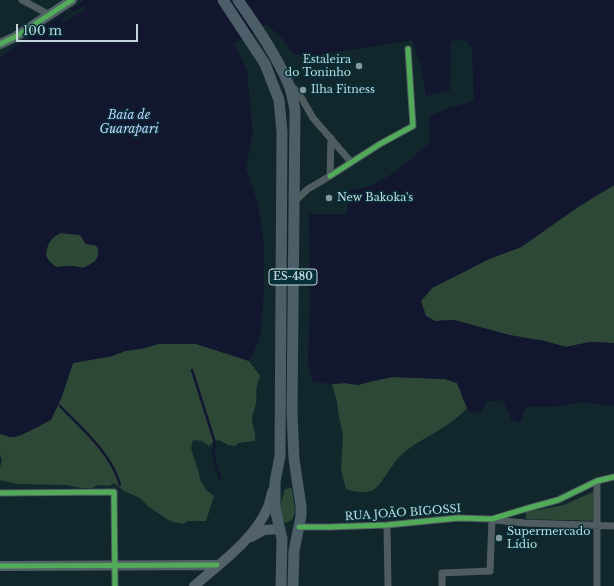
<!DOCTYPE html>
<html>
<head>
<meta charset="utf-8">
<style>
	body { margin:0 }
	#map { position:relative; width:614px; height:586px; overflow:hidden; background:#11272c; font-family:"Libre Baskerville",serif }
	canvas { display:block }
	.scale { position:absolute; left:16px; top:24px; width:122px; height:18px; box-sizing:border-box; border:2px solid #c3d7dc; border-top:0; padding-left:5px; font-size:12px; line-height:14px; white-space:nowrap; color:#c3d7dc; -webkit-text-stroke:3px #062f37; paint-order:stroke }
</style>
</head>
<body>
<div id="map">
<canvas width="614" height="586"></canvas>
<div class="scale">100 m</div>
</div>
<script>
const ctx = document.querySelector('canvas').getContext('2d');
ctx.lineJoin = 'round';
function fill(path, color) {
  ctx.fillStyle = color;
  ctx.fill(path, 'evenodd');
}
function stroke(path, color, width, dash) {
  ctx.strokeStyle = color;
  ctx.lineWidth = width;
  ctx.lineCap = dash ? 'butt' : 'round';
  ctx.setLineDash(dash || []);
  ctx.stroke(path);
}
function write(font, color, halo, rows, align = 'center') {
  ctx.font = font + ' "Libre Baskerville",serif';
  ctx.lineWidth = 3;
  ctx.setLineDash([]);
  ctx.textBaseline = 'middle';
  ctx.strokeStyle = halo;
  ctx.fillStyle = color;
  for (const [text, x, y, turn = 0] of rows) {
    ctx.save();
    ctx.translate(x, y);
    ctx.rotate((+turn || 0) * Math.PI / 180);
    ctx.textAlign = isNaN(turn) ? turn : align;
    if (halo) ctx.strokeText(text, 0, 0);
    ctx.fillText(text, 0, 0);
    ctx.restore();
  }
}
const green = new Path2D(`
	M614,185V343L590,342L566,347L544,341L509,335L454,320L435,321L426,316L421,301L432,288L489,259L521,247L578,207Z
	M61,233L80,235L86,244L95,245L98,248C99,262 94,262 83,268L73,266L56,267L49,261L46,256C48,244 49,238 61,233Z
	M158,344H196L212,348L249,361L260,376C255,388 257,392 256,404C255,409 252,414 252,419C252,427 257,434 255,441L238,443L235,446L228,445L219,440L213,442L209,446L202,441L193,440L191,448L199,473L200,480L206,490L214,496L206,521H188L183,524L170,521L149,507L140,498L124,491L114,483L109,486L98,485L92,488H81L66,485L17,484L0,480V467L2,461L0,454V434L12,437L22,435L30,429L61,399L73,363L112,356L125,351L145,348Z
	M392,377L445,379L457,383L467,408C448,430 420,437 400,456C393,463 380,487 373,490C363,494 355,492 346,489L341,470L343,434L339,417L337,402L332,384L345,383L358,385L373,381Z
	M292,488L295,512L292,520L286,523C274,513 282,502 285,489Z
	M595,491V521L526,519V512L564,505Z`);
const water = new Path2D(`
	M85,0H614V185L578,207L521,247L489,259L432,288L421,301L426,316L435,321L454,320L509,335L544,341L566,347L590,342L614,343V406L579,402L561,406L526,407L520,423L511,420L510,414L502,400L487,401L481,412L470,413C464,404 462,393 457,383L445,379L392,377L373,381L358,385L345,383L332,384L313,382L308,362L310,305L309,214H347L349,191C355,188 361,189 367,187C392,178 411,159 430,142L429,117L446,109L474,101L472,47L465,40L451,41L450,90L426,96L420,62L412,40L304,57L293,53L280,36L266,24L234,44L247,69L249,94L253,131L246,168L258,204L264,245V291L261,331L259,341L249,361L196,344H158L145,348L125,351L112,356L73,363L61,399L51,420C43,424 20,437 13,437C9,437 4,435 0,434V57ZM61,233L80,235L86,244L95,245L98,248C99,262 94,262 83,268L73,266L56,267C53,265 49,262 47,258C43,248 52,236 61,233Z`);
const pier = new Path2D(`
	M84,6L86,9L62,23L61,20L67,16L64,12L70,8L73,12Z`);
const stream = new Path2D(`
	M192,370L215,443L213,454L220,479
	M60,406C83,430 111,453 120,485`);
const street = new Path2D(`
	M22,0L50,15
	M289,84L298,92L313,118L351,162
	M330,176L380,144L413,126L408,49
	M294,202L308,189L330,176L331,138
	M0,493L114,492L115,586
	M494,520L525,523L614,526
	M387,525L388,586
	M299,527H329L387,525L458,518L492,519L525,509L558,500L597,481L614,477
	M442,586V573L490,571L492,519
	M597,586V481`);
const secondary = new Path2D(`
	M0,44L15,37L72,0
	M251,537L264,530L280,529
	M0,566L217,565
	M194,586C219,564 255,539 268,507C270,502 271,495 273,490`);
const primary = new Path2D(`
	M223,0L265,64L279,100L282,132L280,456L275,482V508L282,539L281,586
	M238,0C256,26 275,53 288,83C292,91 293,101 295,110L292,412L294,459L301,506V516L294,551L293,586`);
const cycleway = new Path2D(`
	M0,44L15,37L72,0
	M330,176L380,144L413,126L408,49
	M0,493L114,492L115,586
	M299,527H329L387,525L458,518L492,519L525,509L558,500L597,481L614,477
	M0,566L217,565`);
const markers = [
	[359,66,4,"#85999e"],
	[303,90,4,"#85999e"],
	[329,198,4,"#85999e"],
	[499,538,4,"#85999e"]
];
const shields = [
	[293,277,48]
];
const shieldNames = [
	["ES-480",293,277]
];
const poiNames = [
	["Estaleira",351,60,"right"],
	["do Toninho",351,73,"right"],
	["Ilha Fitness",311,90],
	["New Bakoka's",337,198],
	["Supermercado",507,532],
	["Lídio",507,545]
];
const streetNames = [
	["RUA JOÃO BIGOSSI",403,513,-4]
];
const waterNames = [
	["Baía de",129,116],
	["Guarapari",129,130]
];
fill(green, '#2e4838');
fill(water, '#12162f');
fill(pier, '#11272c');
stroke(stream, '#12162f', 2.5);
stroke(street, '#4f5d61', 7);
stroke(secondary, '#526268', 10);
stroke(primary, '#4c5e67', 11);
stroke(cycleway, '#51ab58', 5);
for (const [x, y, r, color] of markers) {
  const dot = new Path2D();
  dot.arc(x, y, r, 0, 2 * Math.PI);
  ctx.fillStyle = color;
  ctx.fill(dot);
  stroke(dot, '#062f37', 1.5);
}
for (const [x, y, w] of shields) {
  const box = new Path2D();
  box.roundRect(x - w / 2, y - 8, w, 16, 3);
  ctx.fillStyle = '#062f37';
  ctx.fill(box);
  stroke(box, '#c3d7dc', 1);
}
write('bold 10px', '#c3d7dc', null, shieldNames);
write('11px', '#c3d7dc', '#062f37', poiNames, 'left');
write('11px', '#c3d7dc', '#062f37', streetNames);
write('italic 12px', '#c5cdfc', '#062f37', waterNames);
</script>
</body>
</html>
